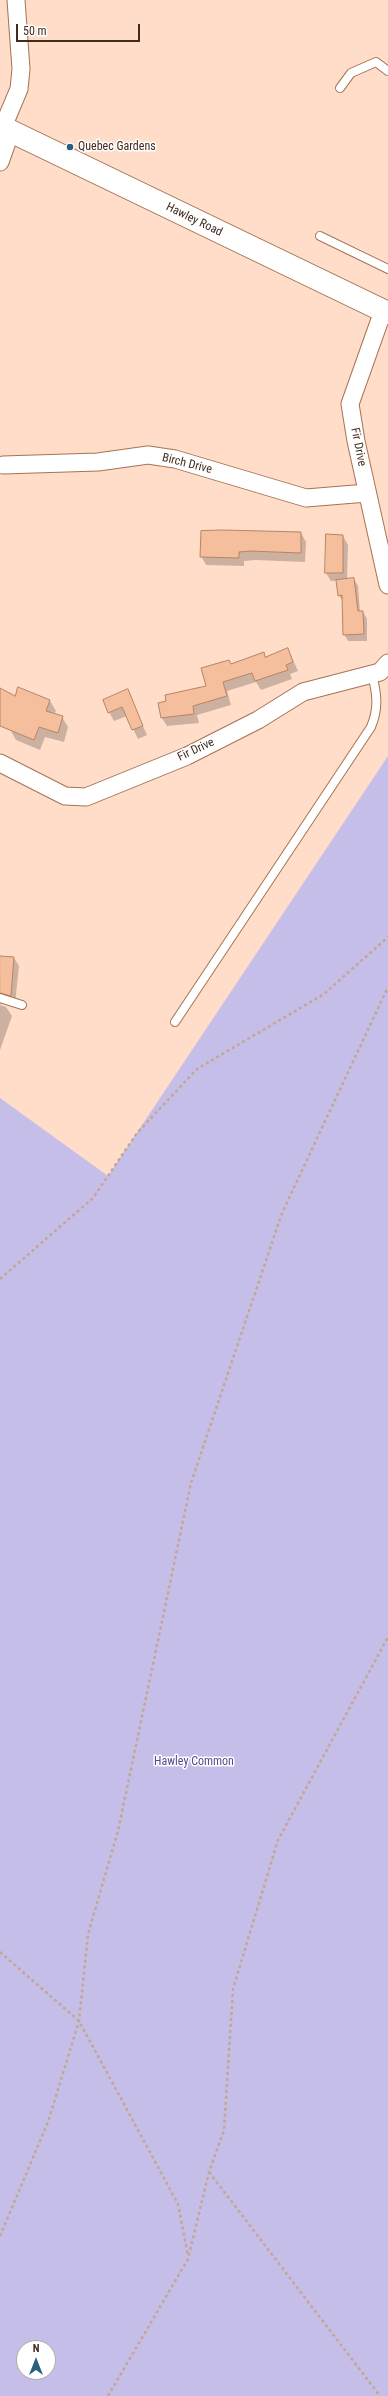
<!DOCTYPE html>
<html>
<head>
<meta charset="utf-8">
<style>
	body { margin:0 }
	#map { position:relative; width:388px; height:2396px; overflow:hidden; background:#ffddc8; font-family:"Roboto Condensed",sans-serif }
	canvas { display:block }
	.north { position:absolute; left:16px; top:2340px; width:40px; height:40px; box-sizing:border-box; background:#fff; border:1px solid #b3aaa5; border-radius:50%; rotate:0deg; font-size:11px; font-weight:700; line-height:16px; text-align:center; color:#412b1e }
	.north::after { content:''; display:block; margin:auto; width:14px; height:18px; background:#2a607b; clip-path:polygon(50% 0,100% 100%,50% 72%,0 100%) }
	.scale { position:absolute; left:16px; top:24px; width:124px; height:18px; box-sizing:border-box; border:2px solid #412b1e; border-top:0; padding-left:5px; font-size:12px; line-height:14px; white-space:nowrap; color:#412b1e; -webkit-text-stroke:3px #fff; paint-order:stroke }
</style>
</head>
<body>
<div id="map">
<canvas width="388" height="2396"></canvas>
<div class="north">N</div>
<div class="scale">50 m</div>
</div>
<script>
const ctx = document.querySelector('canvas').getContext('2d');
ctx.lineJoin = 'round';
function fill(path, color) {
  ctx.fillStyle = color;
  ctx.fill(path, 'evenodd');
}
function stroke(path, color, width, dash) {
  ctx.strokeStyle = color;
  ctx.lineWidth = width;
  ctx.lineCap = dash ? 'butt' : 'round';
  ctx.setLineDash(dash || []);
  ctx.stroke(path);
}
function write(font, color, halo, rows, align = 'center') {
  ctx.font = font + ' "Roboto Condensed",sans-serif';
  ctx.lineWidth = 3;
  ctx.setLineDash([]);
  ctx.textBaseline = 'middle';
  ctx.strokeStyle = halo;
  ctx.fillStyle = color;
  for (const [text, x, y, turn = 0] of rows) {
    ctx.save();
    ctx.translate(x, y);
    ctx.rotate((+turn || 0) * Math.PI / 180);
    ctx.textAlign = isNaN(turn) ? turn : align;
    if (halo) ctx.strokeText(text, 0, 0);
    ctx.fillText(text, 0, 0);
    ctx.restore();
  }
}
const green = new Path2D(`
	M388,756V2396H0V1098L108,1176ZM24,2348H48V2372H24Z`);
const shadow = new Path2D(`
	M301,533L306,542L305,562L255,560L244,561V566L206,565L201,556Z
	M343,536L348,545L347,579H354L358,586L360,612H363L367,619V641H348L344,634L343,602L339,595L337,581H331L326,573Z
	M288,649L298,671L290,674L292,679L261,690L256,682L227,691L231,705L197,715L199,723L167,726L162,718L207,687L231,665L263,654L265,657Z
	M19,688L50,701L56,711L54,714L62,717L68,727L64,742L45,737L40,750L16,740L10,729L0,723V690L15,698Z
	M127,691L147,735L138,739L127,716L114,721L109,712Z
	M0,957L14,958L19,966L15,1004L4,1001L0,1005L6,1007L12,1016L0,1050Z`);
const building = new Path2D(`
	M223,530L301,532V553L250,551L239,552V558L200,557L201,531Z
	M326,534L343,535V573H325Z
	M354,578L358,611H363L364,634L343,635L342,595L338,596L336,580Z
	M288,648L293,662L286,665L288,670L255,681L252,673L223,682L227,696L193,706L194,714L161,718L158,703L166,701L165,695L206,686L201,668L229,660L231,664L264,652L265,657Z
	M18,687L50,700L46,711L63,716L58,733L39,727L34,740L0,726V688L15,696Z
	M128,689L143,726L132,730L122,707L108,713L103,700Z
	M0,956L14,957L11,996L0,993Z`);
const path = new Path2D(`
	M0,1279L93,1198L137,1133L197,1069L324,994L388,937
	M0,1952L79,2021L178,2204L188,2256
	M209,2172L380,2396
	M0,2236L48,2122L79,2021L88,1934L118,1831L191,1483L282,1213L388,987
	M108,2396L188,2259L209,2172L224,2130L233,1989L278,1840L388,1637`);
const service = new Path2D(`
	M340,88L351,73L376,62L388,71
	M320,236L388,269
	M0,998L22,1005
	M175,1022L371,727C379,708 377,694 372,674`);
const minor = new Path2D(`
	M3,127L19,89L21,69L16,0
	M0,162L11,131
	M383,311L350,404L356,441L388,585
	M3,465L98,462L148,455L175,459L306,498L367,493
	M0,763L65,796L86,797L187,756L258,720L303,692L380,672L388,663`);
const secondary = new Path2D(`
	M0,126L388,313`);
const markers = [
	[70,147,4,"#2a607b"]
];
const poiNames = [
	["Quebec Gardens",78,147]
];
const streetNames = [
	["Hawley Road",194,220,26],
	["Fir Drive",358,447,79],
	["Birch Drive",187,464,14],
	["Fir Drive",196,750,-25]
];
const parkNames = [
	["Hawley Common",194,1762]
];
fill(green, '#c5bee8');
fill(shadow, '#0003');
fill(building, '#f5be9d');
stroke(building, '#b78464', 1);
stroke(service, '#a57353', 10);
stroke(minor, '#a57353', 19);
stroke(secondary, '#a57353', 24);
stroke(path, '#c5a694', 2.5, [3, 3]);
stroke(service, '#fff', 8);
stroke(minor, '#fff', 17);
stroke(secondary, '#fff', 22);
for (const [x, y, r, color] of markers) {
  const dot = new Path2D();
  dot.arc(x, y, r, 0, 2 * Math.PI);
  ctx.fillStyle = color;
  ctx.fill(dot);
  stroke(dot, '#fff', 1.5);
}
write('12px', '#412b1e', '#fff', poiNames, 'left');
write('12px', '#412b1e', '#fff', streetNames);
write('12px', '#5b4992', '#fff', parkNames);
</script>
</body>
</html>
